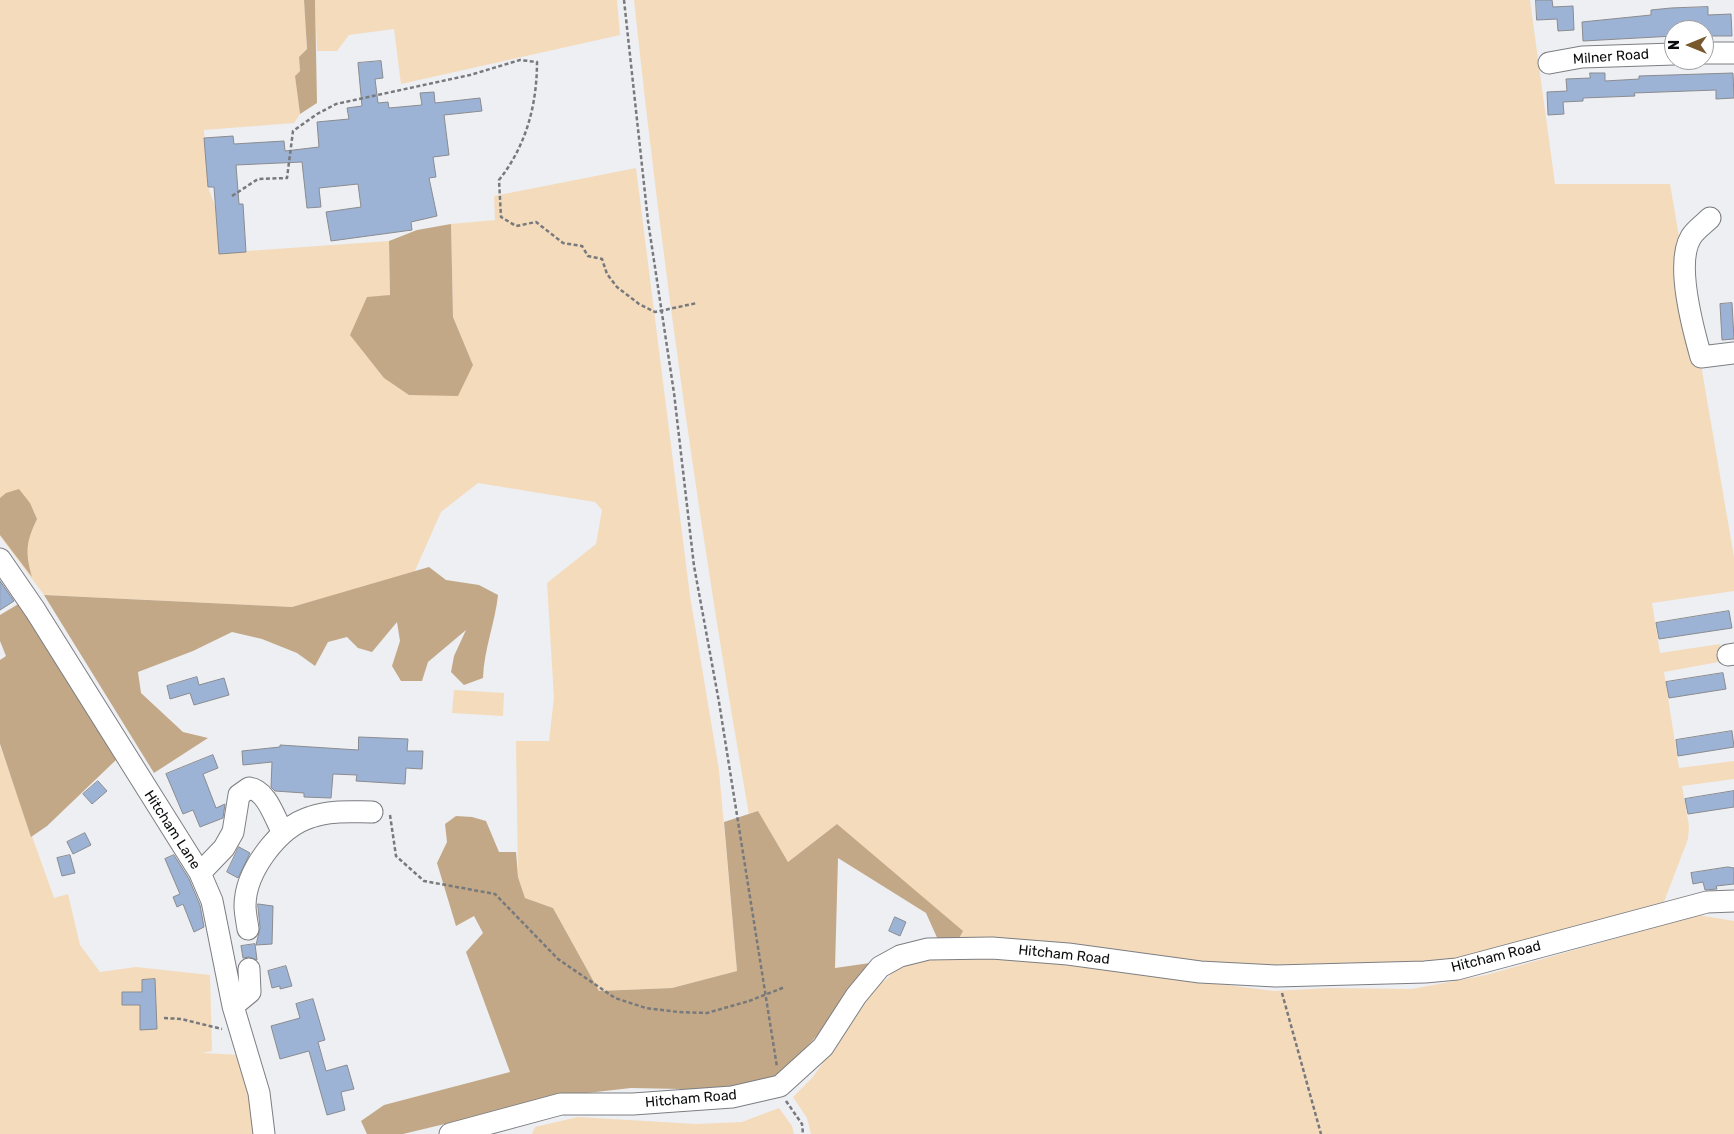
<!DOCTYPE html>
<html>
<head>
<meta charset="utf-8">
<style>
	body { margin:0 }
	#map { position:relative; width:1734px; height:1134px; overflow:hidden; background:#edeff3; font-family:Rubik,sans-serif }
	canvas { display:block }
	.north { position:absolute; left:1664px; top:20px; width:50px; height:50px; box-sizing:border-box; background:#fff; border:1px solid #9e9e9f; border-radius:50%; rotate:270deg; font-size:14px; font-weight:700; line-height:20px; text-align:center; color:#0c0d0e }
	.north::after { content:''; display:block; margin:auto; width:18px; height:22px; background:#78592e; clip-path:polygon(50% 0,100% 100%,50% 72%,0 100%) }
</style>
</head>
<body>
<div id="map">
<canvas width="1734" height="1134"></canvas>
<div class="north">N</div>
</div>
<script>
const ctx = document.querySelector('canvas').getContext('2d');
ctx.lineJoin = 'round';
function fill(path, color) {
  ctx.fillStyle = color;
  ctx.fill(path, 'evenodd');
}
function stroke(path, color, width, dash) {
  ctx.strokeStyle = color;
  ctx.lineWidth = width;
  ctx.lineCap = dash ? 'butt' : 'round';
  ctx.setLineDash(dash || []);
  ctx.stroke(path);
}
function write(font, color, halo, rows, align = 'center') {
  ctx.font = font + ' Rubik,sans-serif';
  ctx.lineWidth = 4;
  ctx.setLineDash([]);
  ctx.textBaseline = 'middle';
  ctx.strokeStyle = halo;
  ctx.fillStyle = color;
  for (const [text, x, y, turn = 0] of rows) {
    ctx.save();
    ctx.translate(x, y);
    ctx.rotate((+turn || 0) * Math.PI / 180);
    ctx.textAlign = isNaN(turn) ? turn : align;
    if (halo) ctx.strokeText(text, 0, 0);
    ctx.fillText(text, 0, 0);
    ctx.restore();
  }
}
const green = new Path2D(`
	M0,0H304L307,49L299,57L300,71L295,76L300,114L294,123L204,130L208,187L215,206L219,253L389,241L390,296L473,365L453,317L451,224L495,220L494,196L636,168L690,596L719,770L737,971L672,988L599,991L553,908L525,898L518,877L516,741H549L554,698L547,583L596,544L602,510L595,502L478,483L441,512L414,573L292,607L44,595L0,536Z
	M315,0H617L620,35L401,84L394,29L349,35L337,51H317Z
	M634,0H1530L1555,184H1670L1734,557V591L1652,603L1660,653L1720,644L1723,659L1718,662L1664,672L1679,768L1734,761V779L1682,786L1689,826L1688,839L1662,907L1450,963L1275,970L957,942L837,824L788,862L758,812L749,815C702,545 663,273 634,0Z
	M454,690L504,693L503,716L452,713Z
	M0,746L54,898L68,894L80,945L100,972L136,967L210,975L212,1051L202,1053L242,1055L261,1134H0Z
	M1698,915L1734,921V1134H811L807,1118L793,1097L811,1079L832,1051L867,995L889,977L896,965L922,958L976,953L1274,991L1329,988L1412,989L1486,975Z
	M779,1108L792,1126L794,1134H532L535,1127L578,1117L696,1124L742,1122Z`);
const forest = new Path2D(`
	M304,0H315L317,103L300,114L295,76L300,71L299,57L307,49Z
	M451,224L453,317L473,365L458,396L409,395L384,378L350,335L367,297L390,295L389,241L417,230Z
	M19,489L30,503L37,519C26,542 25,552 32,577L0,535V498L6,493Z
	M429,567L446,580L479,585L498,595C495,623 484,649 483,678L464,685L451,672L454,656L466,630L428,662L422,681H401L392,666L400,641L397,622L372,652L358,648L347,637L328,642L315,666L297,653L262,639L232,632L193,651L138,672L141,693L183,732L208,738L154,773L44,595L292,607Z
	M20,603L117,759L47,826L31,837L0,744V660L6,656L0,641V615Z
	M758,811L788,862L837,824L963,931L957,942H939L926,913L838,858L835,968L877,962L829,1023L784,1071L769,1081L730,1090L631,1088L587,1093L557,1097L403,1134H367L361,1121L384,1105L510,1072L466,952L483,933L474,916L456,926L437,863L447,842L445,824L456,816L472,817L486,821L499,852H516L518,877L525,898L553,908L599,991L672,988L737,971L724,822Z`);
const building = new Path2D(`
	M1536,0H1552L1553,7L1573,6L1574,30L1558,31L1557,19L1537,20Z
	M1708,7V15L1731,14L1732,36H1704V30H1674V36L1583,41L1582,22L1651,15V10L1671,8Z
	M381,61L383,78L375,79L378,103L388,102L389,108L422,105L420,93L434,92L435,103L480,98L482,111L444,115L449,155L433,157L436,177L429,178L437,216L411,222L412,230L331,241L326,212L361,207L358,184L319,188L321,207L307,208L302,162L236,165L239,204H243L246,252L219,254L214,187H208L204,138L233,136L234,144L284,141L285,151L319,147L317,122L349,119L347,108L362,106L358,63Z
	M1590,73H1605V81L1639,79V76L1733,73L1734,98L1716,99V90L1634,93L1635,96L1583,98V101L1563,102L1564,114L1548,115L1547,92L1567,91L1566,79L1590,78Z
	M1732,303L1734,339L1722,340L1720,304Z
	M0,581L14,601L0,610Z
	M1729,611L1732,628L1659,639L1656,623Z
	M1723,673L1726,689L1669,698L1666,682Z
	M197,677L199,685L224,678L229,695L194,705L190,693L170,699L167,686Z
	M1732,731L1734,747L1678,756L1676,740Z
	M359,737L408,739L407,751H423L422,769L406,768L405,784L356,781L357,775L333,774L331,798L304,797V793L275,791L271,787L272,762L243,765L242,751L280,747V745L358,750Z
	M213,755L218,768L203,774L216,808L225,804L223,818L200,827L193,810L183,814L166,774Z
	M98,781L107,791L92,804L83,794Z
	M1734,791V807L1688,814L1685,799Z
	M85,833L91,845L73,854L67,842Z
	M239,847L250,853L238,878L227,872Z
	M70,855L75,873L62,876L57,858Z
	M174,855L189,879L200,905L204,927L194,932L183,904L177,907L173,897L180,894L165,859Z
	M1728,867L1734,868V884L1716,886L1717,889L1705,890L1703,882L1693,884L1691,873Z
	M258,904L273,906L272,944L256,945L260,928Z
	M895,917L906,922L900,936L889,931Z
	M255,944L257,960L249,957L243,958L241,946Z
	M286,966L292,986L280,989V986L272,988L268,971Z
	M155,979L157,1029L140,1030V1005H122V992H142V980Z
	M313,999L325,1040L318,1042L326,1071L347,1065L354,1089L341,1092L345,1110L327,1115L309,1051L280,1059L271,1026L300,1018L296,1004Z`);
const path = new Path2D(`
	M624,0L648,221L674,393L694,566L719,702L777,1067
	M232,196L258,179L287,178L293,131L317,114L336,104L470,75L520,60L537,62C537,105 526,146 499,180L501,217L516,226L536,222L563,243L582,246L588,256L602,259L607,274L617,287L639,304L655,312L697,303
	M390,815L396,856L424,881L495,894L558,959L615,998L646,1008L678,1012L707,1013L749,1001
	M1282,993L1321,1134
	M164,1018L181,1019L222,1029
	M786,1101L802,1124L803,1134`);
const minor = new Path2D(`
	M1704,53H1734
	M1549,63L1582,57L1674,54
	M1710,218C1704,224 1695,230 1691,237C1675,263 1693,329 1701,357L1734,353
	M0,559L35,610L200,873L212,901L233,1006L259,1093L264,1134
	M1728,655L1734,654
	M200,873L224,848L233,832L239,795L249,788C267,790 275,819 283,833
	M248,929C247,922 245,913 245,906C245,872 278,827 311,817C331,810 352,812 372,812
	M233,1006L250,992L249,969
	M450,1134L561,1104H633L732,1097L780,1086L823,1047L856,996L880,967L900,956L928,949L992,948L1068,954L1200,972L1276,976L1425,972L1457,969L1707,902L1734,901`);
const pathBridge = new Path2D(`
	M749,1001L785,987`);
const streetNames = [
	["Milner Road",1611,57,-4],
	["Hitcham Lane",172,830,57],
	["Hitcham Road",1064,955,6],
	["Hitcham Road",1496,957,-14],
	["Hitcham Road",691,1099,-5]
];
fill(green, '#f4dbbc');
fill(forest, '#c2a887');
fill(building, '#9db3d5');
stroke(building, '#898b8f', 1);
stroke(minor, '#7c7e82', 23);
stroke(path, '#78797c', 2.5, [4, 2.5]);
stroke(minor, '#fff', 21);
stroke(pathBridge, '#78797c', 2.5, [4, 2.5]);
write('14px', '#0c0d0e', '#fff', streetNames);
</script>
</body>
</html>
